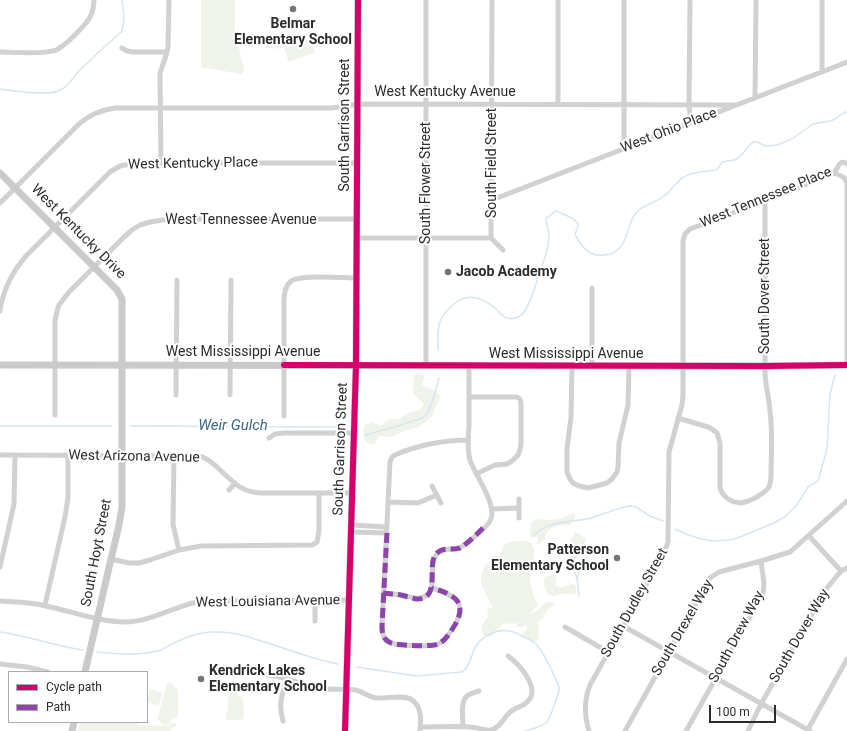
<!DOCTYPE html>
<html>
<head>
<meta charset="utf-8">
<style>
	body { margin:0 }
	#map { position:relative; width:847px; height:731px; overflow:hidden; background:#fff; font-family:Roboto,sans-serif }
	canvas { display:block }
	.legend { position:absolute; left:8px; top:671px; width:140px; height:52px; box-sizing:border-box; background:#fff; border:1px solid #ababab; margin:0; padding:5px 7px; list-style:none; font-size:12px; color:#2c2c2c }
	.legend li { display:flex; align-items:center; gap:8px; height:20px }
	.legend b { width:20px; border:1px solid #ababab }
	.scale { position:absolute; left:709px; top:705px; width:67px; height:18px; box-sizing:border-box; border:2px solid #2c2c2c; border-top:0; padding-left:5px; font-size:12px; line-height:14px; white-space:nowrap; color:#2c2c2c; -webkit-text-stroke:3px #fff; paint-order:stroke }
</style>
</head>
<body>
<div id="map">
<canvas width="847" height="731"></canvas>
<ul class="legend">
<li><b style="height:5px;background:#d6006c"></b>Cycle path</li>
<li><b style="height:5px;background:#8e44ad"></b>Path</li>
</ul>
<div class="scale">100 m</div>
</div>
<script>
const ctx = document.querySelector('canvas').getContext('2d');
ctx.lineJoin = 'round';
function fill(path, color) {
  ctx.fillStyle = color;
  ctx.fill(path, 'evenodd');
}
function stroke(path, color, width, dash) {
  ctx.strokeStyle = color;
  ctx.lineWidth = width;
  ctx.lineCap = dash ? 'butt' : 'round';
  ctx.setLineDash(dash || []);
  ctx.stroke(path);
}
function write(font, color, halo, rows, align = 'center') {
  ctx.font = font + ' Roboto,sans-serif';
  ctx.lineWidth = 4;
  ctx.setLineDash([]);
  ctx.textBaseline = 'middle';
  ctx.strokeStyle = halo;
  ctx.fillStyle = color;
  for (const [text, x, y, turn = 0] of rows) {
    ctx.save();
    ctx.translate(x, y);
    ctx.rotate((+turn || 0) * Math.PI / 180);
    ctx.textAlign = isNaN(turn) ? turn : align;
    if (halo) ctx.strokeText(text, 0, 0);
    ctx.fillText(text, 0, 0);
    ctx.restore();
  }
}
const green = new Path2D(`
	M201,0H235V32L244,69V71L241,74L201,67Z
	M282,33L283,35H285L289,46C280,49 266,51 260,41Z
	M310,39L315,52L289,62L284,49Z
	M418,373L422,374L424,375C425,380 422,382 422,385L435,391L440,395V398L435,408L433,415L426,422L418,427L404,431L392,437L380,436L378,437L375,444C363,447 362,433 365,425L373,422L379,425H382L383,423L391,419H399L410,412L420,410L422,408L423,403L413,393V391L414,384L413,376Z
	M570,514H575C576,519 573,522 570,525L557,526L550,529L548,531L544,540L539,544H537L538,537H532L530,536L531,523L533,521L539,519L549,520L562,518Z
	M575,532L585,538L577,552L567,547Z
	M525,541L530,542C540,552 529,568 530,579C530,588 534,597 538,604L536,608L534,609L529,615C532,613 535,612 538,610C544,605 545,599 555,604V605L547,610L542,619L538,622L539,637L537,641H534L523,635V633L527,629V625H524L521,628L517,626V623L511,624L503,623C501,629 492,637 486,637C477,629 484,623 489,615C488,612 486,611 488,608H493C487,594 473,579 487,564C490,560 495,558 499,555C502,552 502,549 504,546C508,540 518,541 525,541Z
	M556,575V583L557,586C564,589 567,584 574,584L576,587V593L570,594H562L553,596L548,594L544,585V578L547,576Z
	M170,682L178,690V716L171,720V722L168,725H164L157,719L158,716L167,684Z
	M150,689L163,693L158,706L147,702Z
	M232,692H237V696L243,697L244,717L242,720H226V713H228C228,706 226,696 232,692Z
	M80,722H138L137,725L168,726L172,723H176V725L170,731H78Z`);
const stream = new Path2D(`
	M0,89C15,91 45,96 58,91C68,87 72,79 78,72C92,58 106,45 121,32C126,23 123,10 122,0
	M438,350C438,329 436,318 454,304C468,292 482,297 495,308C501,314 506,321 515,318C519,317 523,314 525,311C532,299 536,284 540,271C544,261 548,250 549,239C550,232 546,225 546,218L551,215L555,211C559,212 577,219 578,224C579,227 576,231 575,234C579,243 586,252 596,255C601,256 606,255 611,254C631,246 625,220 640,209C647,204 657,202 664,196C668,194 671,188 675,185C677,183 680,179 684,177C693,171 705,172 716,170L719,167L722,162L734,160L738,158L744,152L749,146L753,142H757L766,146L777,145L792,139L813,124L830,121L835,119L843,113L847,112
	M0,426H112
	M131,426L335,427
	M366,435C377,431 418,422 425,416C432,409 436,388 439,378
	M675,529L686,534L701,539L713,541L730,540L740,537L774,523L786,516L796,506L808,487L818,481L827,449L830,394L835,375
	M534,535C549,520 572,523 591,518C604,514 617,508 630,506L636,507L650,516L663,521
	M573,565V561L585,540
	M574,570L577,579L579,596
	M577,579L580,566
	M0,632C28,636 55,646 83,650
	M97,652C117,654 141,656 161,650C165,648 169,645 174,643C186,637 198,632 212,632C236,631 251,638 274,645C294,652 317,660 338,664
	M356,667L417,676L461,672C470,669 471,654 476,646C482,636 497,629 508,631C513,631 518,634 522,636C527,638 532,640 536,644C545,654 551,669 557,682C559,685 559,687 559,691C557,697 550,720 546,723C541,727 531,729 525,731`);
const street = new Path2D(`
	M492,0L491,238L503,250
	M690,0L689,105L691,123
	M122,48L127,51L133,52H167
	M0,52C14,52 44,55 56,50C67,45 78,32 86,23C92,16 94,9 94,0
	M822,72V0
	M755,98L756,0
	M558,104V0
	M624,149V0
	M161,163L160,74C162,65 167,56 168,47L169,0
	M834,173C840,175 845,177 847,183
	M492,200L847,62
	M0,203L80,123C91,114 101,110 115,108H332L351,105L367,104L737,105
	M357,238H491
	M0,311C3,290 12,272 26,256L110,172L120,166L135,163H357
	M426,365V0
	M847,365V185
	M572,366L571,417L567,449V472L570,479L573,483L579,486L588,488L607,483L612,479L617,472L618,467L619,443L628,405L629,366
	M592,366V288
	M176,395L177,280
	M230,395L231,280
	M469,397H517L520,399L521,403V444L520,450L518,455L512,461L507,464L495,465L476,474
	M55,415V321L57,311L59,305L69,292L124,237L132,230L140,225L150,222L169,219H357
	M284,416V301C284,293 285,286 291,281C301,274 343,278 356,278
	M678,418L708,427L712,429L717,433L720,443V488C723,498 734,505 745,502C749,501 753,499 757,497C761,494 766,492 769,487C770,484 771,481 771,477C771,456 773,433 770,411C769,397 765,384 765,371V201
	M269,438L275,434L284,433H354
	M0,455L199,456C206,457 211,462 217,467C233,482 241,493 264,493H352
	M174,455L173,524L175,533L179,550
	M432,486L441,503
	M229,490L235,483
	M519,499V518
	M388,502L418,503L437,495
	M492,509L519,508
	M351,525L387,527
	M351,532L387,533
	M809,536L841,571
	M111,559L129,563H139L150,560L179,550L201,546L312,545L317,542L319,531V493
	M0,567L14,504L15,455
	M432,588C456,595 469,603 453,628C449,634 445,641 438,644C432,647 395,646 389,642C383,639 382,633 382,626L390,462L392,457L395,455C417,445 445,440 468,440
	M383,593C389,594 395,594 401,595C407,596 413,599 419,598C441,596 427,567 436,555C442,546 452,551 461,547C467,544 487,527 490,521C499,507 475,475 470,460C467,449 468,437 469,426C469,406 469,386 469,366
	M315,600V621
	M0,601C15,602 31,602 46,606C70,611 100,622 125,622C151,622 176,605 202,601L349,600
	M45,605L65,517L68,498V455
	M623,626L810,731
	M565,627L608,652
	M0,664L27,667L48,672
	M266,675C282,675 298,684 313,687C327,691 342,688 356,690C363,692 369,697 376,698C386,699 404,694 412,700C422,706 421,721 420,731
	M283,721C278,703 282,695 287,679
	M420,727C436,727 453,726 470,727C477,727 484,731 491,730C500,728 503,719 509,713C514,708 522,707 527,702C542,689 519,664 508,656
	M463,727C463,718 460,702 467,696C471,693 475,692 479,691
	M589,731C584,715 584,700 590,685L664,553L668,542L669,452L682,405L683,395V241L685,234L690,229L765,201L834,173C838,169 839,158 847,164
	M625,731L710,578L719,572L761,561L790,552L847,501
	M686,731L763,594L764,583L761,561
	M748,731L761,704L827,588L841,571L847,568
	M807,731L847,659`);
const secondary = new Path2D(`
	M0,173L117,290L122,299V507L119,525L111,559L85,672
	M0,365L765,366L847,365
	M72,731L74,722
	M345,731L356,365L358,0`);
const quiet = new Path2D(`
	M387,533L382,626C382,633 383,639 389,642C395,646 432,647 438,644C445,641 449,634 453,628C469,603 456,595 432,588
	M383,593C389,594 395,594 401,595C406,596 411,598 416,599C442,600 426,565 436,554C443,546 452,551 460,548C467,544 477,534 483,528`);
const cycleway = new Path2D(`
	M284,365L765,366L847,365
	M345,731L356,365L358,0`);
const markers = [
	[293,9,4,"#767676"],
	[448,272,4,"#767676"],
	[617,558,4,"#767676"],
	[201,679,4,"#767676"]
];
const poiNames = [
	["Belmar",293,24,"center"],
	["Elementary School",293,40,"center"],
	["Jacob Academy",456,272],
	["Patterson",609,550,"right"],
	["Elementary School",609,566,"right"],
	["Kendrick Lakes",209,671],
	["Elementary School",209,687]
];
const streetNames = [
	["West Kentucky Avenue",445,92],
	["South Garrison Street",345,125,-90],
	["West Ohio Place",669,131,-21],
	["South Field Street",492,163,-90],
	["West Kentucky Place",193,164,-1],
	["South Flower Street",426,183,-90],
	["West Tennessee Place",766,198,-22],
	["West Tennessee Avenue",241,220],
	["West Kentucky Drive",78,232,45],
	["South Dover Street",765,296,-90],
	["West Mississippi Avenue",243,352],
	["West Mississippi Avenue",566,354],
	["South Garrison Street",341,449,-88],
	["West Arizona Avenue",134,457,1],
	["South Hoyt Street",97,553,-79],
	["West Louisiana Avenue",268,602,-1],
	["South Dudley Street",635,603,-61],
	["South Drexel Way",683,628,-60],
	["South Dover Way",800,636,-60],
	["South Drew Way",737,637,-62]
];
const waterNames = [
	["Weir Gulch",233,426]
];
fill(green, '#eff3ea');
stroke(stream, '#d6e5f1', 1.5);
stroke(street, '#d1d1d1', 5);
stroke(secondary, '#cacaca', 7);
stroke(quiet, '#8e44ad', 5, [10, 5]);
stroke(cycleway, '#d6006c', 6);
for (const [x, y, r, color] of markers) {
  const dot = new Path2D();
  dot.arc(x, y, r, 0, 2 * Math.PI);
  ctx.fillStyle = color;
  ctx.fill(dot);
  stroke(dot, '#fff', 1.5);
}
write('bold 14px', '#2c2c2c', '#fff', poiNames, 'left');
write('14px', '#2c2c2c', '#fff', streetNames);
write('italic 15px', '#3b6a8e', '#fff', waterNames);
</script>
</body>
</html>
